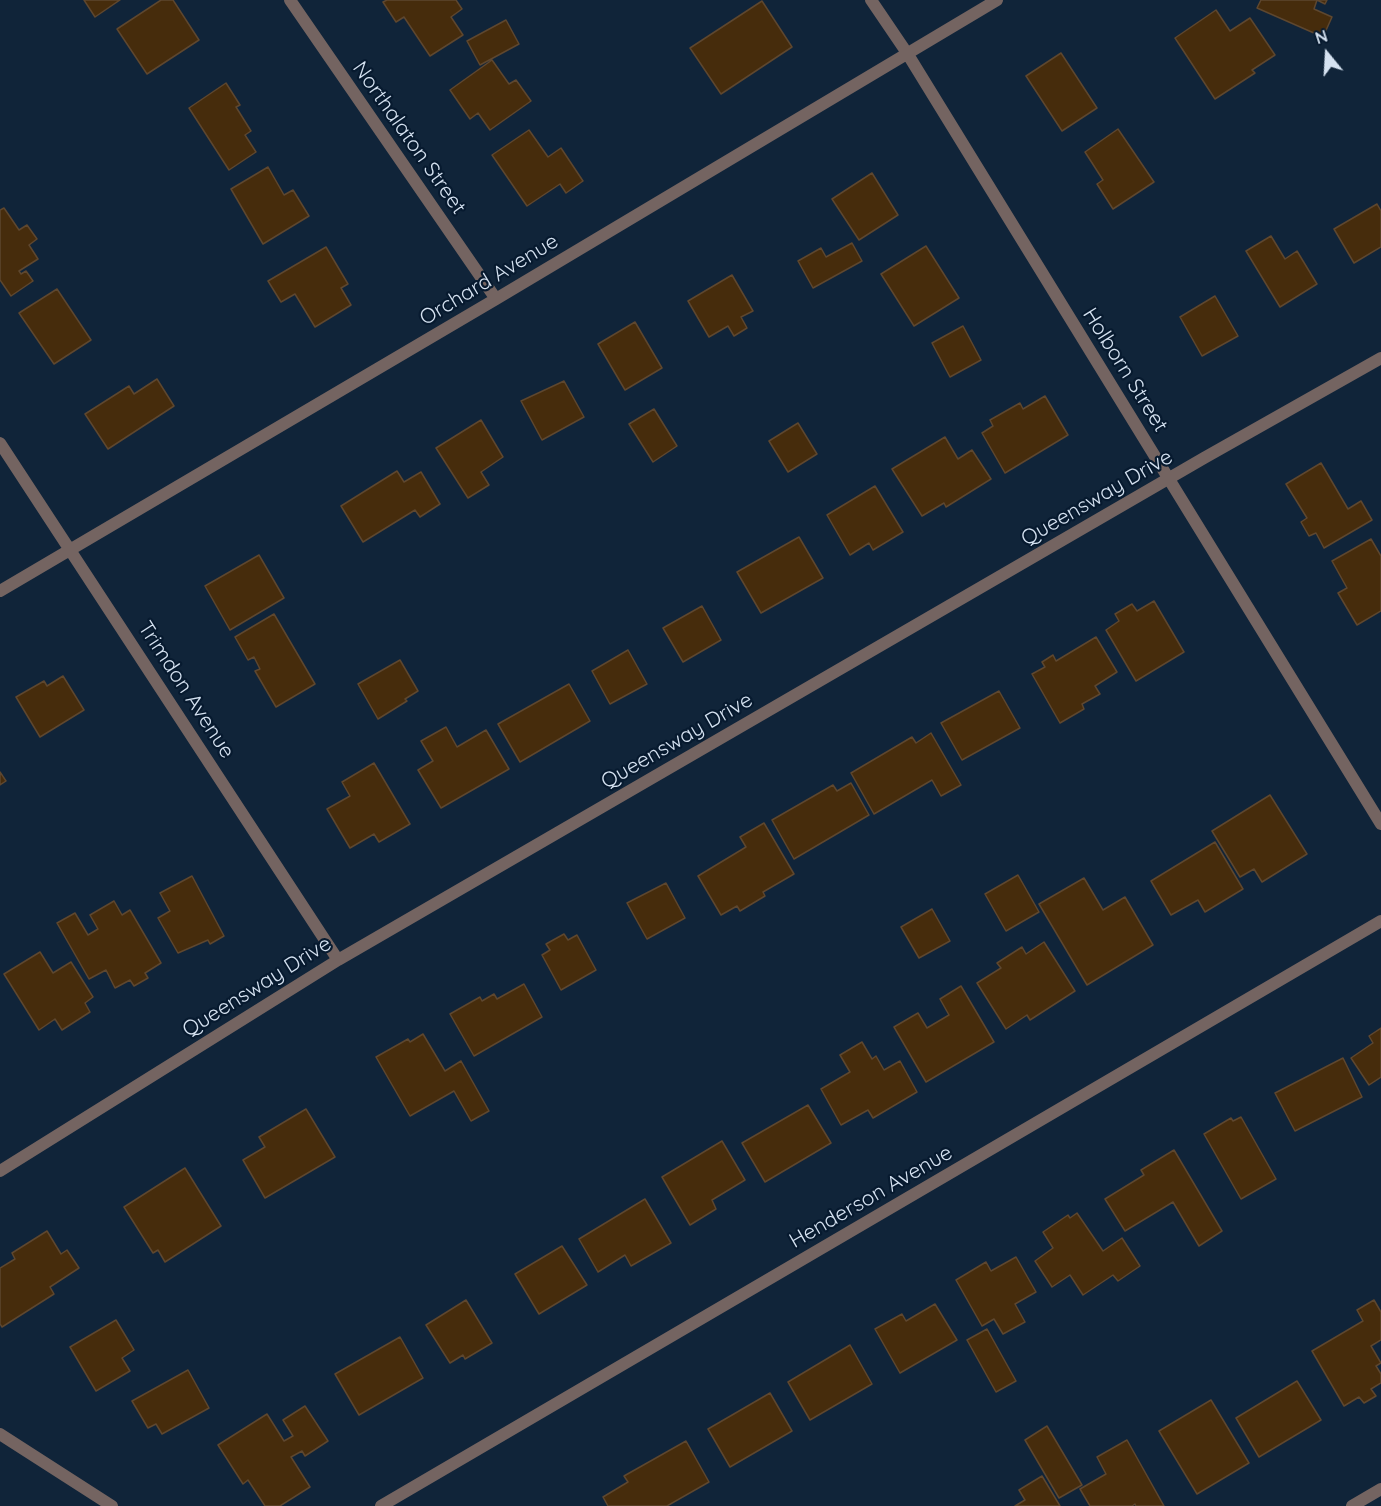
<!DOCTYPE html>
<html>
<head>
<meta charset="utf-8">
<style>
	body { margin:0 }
	#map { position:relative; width:1381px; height:1506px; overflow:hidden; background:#102439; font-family:Quicksand,sans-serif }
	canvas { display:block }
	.north { position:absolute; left:1297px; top:24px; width:60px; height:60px; -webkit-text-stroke:4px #071a2f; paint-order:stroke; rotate:342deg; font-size:16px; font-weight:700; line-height:24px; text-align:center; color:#d5e2f1 }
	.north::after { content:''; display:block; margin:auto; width:21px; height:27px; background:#d5e2f1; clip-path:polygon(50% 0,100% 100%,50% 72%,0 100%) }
</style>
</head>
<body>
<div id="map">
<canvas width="1381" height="1506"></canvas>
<div class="north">N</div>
</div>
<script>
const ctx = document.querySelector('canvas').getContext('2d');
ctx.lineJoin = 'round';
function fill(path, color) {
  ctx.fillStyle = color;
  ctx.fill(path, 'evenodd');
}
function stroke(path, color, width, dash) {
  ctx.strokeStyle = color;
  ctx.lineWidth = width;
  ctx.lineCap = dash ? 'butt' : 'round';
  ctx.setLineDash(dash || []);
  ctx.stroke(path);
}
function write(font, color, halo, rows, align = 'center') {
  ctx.font = font + ' Quicksand,sans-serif';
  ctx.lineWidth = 4.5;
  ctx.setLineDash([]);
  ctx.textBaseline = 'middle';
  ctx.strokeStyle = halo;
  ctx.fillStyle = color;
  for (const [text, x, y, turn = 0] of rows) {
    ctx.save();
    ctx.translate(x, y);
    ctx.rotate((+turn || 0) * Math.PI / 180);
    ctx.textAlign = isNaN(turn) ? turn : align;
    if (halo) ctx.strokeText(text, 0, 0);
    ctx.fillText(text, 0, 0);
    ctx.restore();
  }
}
const building = new Path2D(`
	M84,0H120L95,17Z
	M161,0H173L199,40L147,74L117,29Z
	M387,0H456L462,9L451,17L463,35L430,56L404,17L396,22L383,2Z
	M1261,0H1327L1325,4L1317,0L1314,9L1332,17L1323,37L1257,8Z
	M762,1L792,47L721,94L690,48Z
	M1216,10L1230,31L1250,18L1275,55L1252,70L1255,73L1215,99L1175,38Z
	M506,20L519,44L480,65L467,41Z
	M1061,53L1097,108L1062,131L1026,76Z
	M492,60L509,84L516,80L531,101L490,130L478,113L470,119L450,90Z
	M226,83L240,105L236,107L251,131L245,135L256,152L229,170L189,108Z
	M1118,129L1154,182L1113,209L1097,184L1103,180L1085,152Z
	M529,130L548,157L561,148L583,181L566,193L560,184L527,206L492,155Z
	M268,167L284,195L293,190L309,216L263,244L231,189Z
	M872,173L898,215L859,240L832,199Z
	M1377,204L1381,211V247L1354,263L1334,229Z
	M4,208L19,230L27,225L37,239L29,245L38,259L19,271L21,274L26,271L33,281L11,296L0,280V210Z
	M1271,236L1285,259L1297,251L1317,284L1280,307L1246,251Z
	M852,243L862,261L813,288L798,261L821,248L826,257Z
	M926,246L959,298L914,326L881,274Z
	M326,247L348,284L341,288L351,305L315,327L295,294L281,302L268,281Z
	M732,275L753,311L741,317L747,328L734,336L728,326L709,337L688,301Z
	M57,289L91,340L54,364L19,313Z
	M1215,296L1238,336L1202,356L1180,317Z
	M635,322L662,368L625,390L598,344Z
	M963,326L981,360L950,377L932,343Z
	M157,379L174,406L108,449L85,414L129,386L134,394Z
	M564,381L584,417L542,440L521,401Z
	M1045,396L1068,435L1005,473L982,433L993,426L990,420L1020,403L1023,409Z
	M654,409L677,446L653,462L629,424Z
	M481,420L503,457L481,472L489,485L468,498L436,448Z
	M798,423L817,454L788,472L769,441Z
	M945,437L958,459L972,450L991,479L946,507L944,503L922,516L892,469Z
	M1321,463L1348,509L1361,501L1372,520L1324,548L1316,533L1309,536L1301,522L1307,518L1286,484Z
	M397,471L404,482L421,472L440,504L420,517L415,510L363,542L341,506Z
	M875,486L903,532L873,550L869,543L850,555L827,515Z
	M799,537L823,578L761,613L737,572Z
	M1371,539L1381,556V611L1357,625L1338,593L1347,588L1332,561Z
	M259,555L284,598L230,630L205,586Z
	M1154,601L1184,652L1136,681L1106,630L1119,621L1115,614L1132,604L1137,611Z
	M702,606L721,640L683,662L663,628Z
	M274,614L315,684L276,707L255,671L260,669L254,657L248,660L235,637Z
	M1096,637L1117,672L1095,686L1100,694L1082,704L1084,709L1060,723L1032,674L1045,667L1042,662L1053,655L1056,661Z
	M628,650L647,684L610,704L592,671Z
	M400,660L418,691L405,699L407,701L378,719L358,684Z
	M63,676L84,710L40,737L16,697L44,681L47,686Z
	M569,684L590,721L520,762L498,724Z
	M999,691L1020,728L962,760L941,723Z
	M446,727L457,747L486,730L509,769L441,808L418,770L433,761L421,741Z
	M931,733L961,785L941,796L932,780L874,814L851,773L912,737L916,743Z
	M374,763L410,824L379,842L374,834L350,848L327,809L350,796L342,782Z
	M0,772L6,781L0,785Z
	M851,783L869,815L794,859L772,820L833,785L837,791Z
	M1270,795L1307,854L1262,882L1254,869L1240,877L1212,831Z
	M764,823L794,874L763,892L765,896L740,911L737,906L721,915L698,876L746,847L740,837Z
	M1215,842L1243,889L1205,912L1198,900L1171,915L1151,881Z
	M1018,875L1039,912L1006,931L985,894Z
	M192,876L224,936L210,944L208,940L178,953L158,918L170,911L160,893Z
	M1084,878L1103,910L1125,897L1153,945L1087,985L1039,904Z
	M666,883L685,918L647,939L627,903Z
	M114,901L122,915L130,910L161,963L145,973L148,978L134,986L130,980L115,988L106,970L89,979L57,923L75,913L88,935L98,929L90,915Z
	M932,909L950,941L919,958L901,927Z
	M564,934L568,940L577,935L596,970L561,990L542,955L550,950L546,944Z
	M1044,942L1075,991L1030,1020L1027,1015L1006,1029L977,983L1001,968L997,963L1022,947L1026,954Z
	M40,952L53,973L71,962L93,997L85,1003L90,1012L62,1030L55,1019L39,1030L4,974Z
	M524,984L542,1017L474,1056L450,1014L480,997L482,1001L494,994L497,999Z
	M961,986L994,1042L926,1082L894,1027L918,1013L927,1028L949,1015L940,999Z
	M1381,1028V1077L1369,1085L1351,1058L1373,1043L1369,1036Z
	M423,1034L445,1071L461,1061L489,1111L471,1121L454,1091L410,1116L376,1057L408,1039L410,1042Z
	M862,1042L872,1059L876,1056L884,1070L900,1061L917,1092L873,1118L868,1110L841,1125L821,1089L850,1072L840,1055Z
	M1343,1058L1362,1097L1295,1131L1275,1093Z
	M808,1105L831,1143L765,1182L742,1143Z
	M306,1109L335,1157L265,1198L243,1160L265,1147L259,1137Z
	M1241,1117L1276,1179L1241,1199L1204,1134L1231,1118L1233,1121Z
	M722,1141L745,1180L712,1200L716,1209L690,1225L662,1177Z
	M1174,1150L1222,1231L1199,1246L1173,1202L1125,1231L1105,1199L1144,1175L1141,1170Z
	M185,1168L221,1226L165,1262L158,1250L153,1253L124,1207Z
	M645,1199L671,1243L631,1266L625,1255L598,1272L579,1239Z
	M1077,1213L1103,1251L1122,1238L1140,1266L1118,1281L1113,1275L1083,1295L1070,1275L1052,1287L1035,1261L1053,1248L1043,1232L1068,1215L1070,1218Z
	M47,1231L61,1254L67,1250L79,1268L50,1287L54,1294L2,1327L0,1324V1268L15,1259L12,1253Z
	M562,1246L587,1285L539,1314L515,1274Z
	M1016,1257L1036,1292L1015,1304L1025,1322L1003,1334L994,1319L982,1326L956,1280L986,1262L991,1271Z
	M466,1300L492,1343L465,1359L463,1355L450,1363L426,1325Z
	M1374,1300L1381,1312V1340L1371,1346L1381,1363L1376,1366L1381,1374V1383L1371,1389L1376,1396L1364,1403L1359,1397L1344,1406L1312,1351L1363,1321L1357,1310Z
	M935,1304L957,1340L900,1373L875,1329L902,1314L906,1321Z
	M116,1320L134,1350L122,1358L130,1371L96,1391L70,1347Z
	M987,1329L1016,1381L996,1392L967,1340Z
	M400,1337L423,1378L359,1415L335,1374Z
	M850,1345L872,1384L810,1420L788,1382Z
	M188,1370L209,1408L162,1434L156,1424L148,1428L132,1401Z
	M1297,1381L1321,1420L1259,1457L1236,1418Z
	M770,1393L792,1431L730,1467L708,1429Z
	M1211,1400L1249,1463L1197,1494L1159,1431Z
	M305,1406L328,1441L305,1456L302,1451L291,1457L310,1487L280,1506H265L248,1480L243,1484L218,1445L267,1414L284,1441L293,1436L283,1420Z
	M1047,1426L1082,1485L1059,1498L1025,1440Z
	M1127,1440L1164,1506H1136L1135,1504L1132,1506H1090L1080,1489L1106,1474L1097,1457Z
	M686,1441L709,1482L667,1506H608L603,1497L628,1482L624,1476Z
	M1042,1476L1060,1506H1015L1025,1500L1019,1490Z`);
const street = new Path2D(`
	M290,0L496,299
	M871,0L907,53L1381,824
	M0,443L338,960
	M0,591L496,299L997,0
	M0,1171L338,960L1204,458L1381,358
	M0,1434L112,1506
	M381,1506L1381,921
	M1352,1506L1381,1489`);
const streetNames = [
	["Northalaton Street",409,138,55],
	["Orchard Avenue",489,280,-31],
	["Holborn Street",1125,370,58],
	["Queensway Drive",1097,498,-30],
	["Trimdon Avenue",186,690,57],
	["Queensway Drive",677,741,-30],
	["Queensway Drive",257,987,-32],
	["Henderson Avenue",871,1197,-30]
];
fill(building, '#462c0c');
stroke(building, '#5e472f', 1.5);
stroke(street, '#746461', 12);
write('21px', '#d5e2f1', '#071a2f', streetNames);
</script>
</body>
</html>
